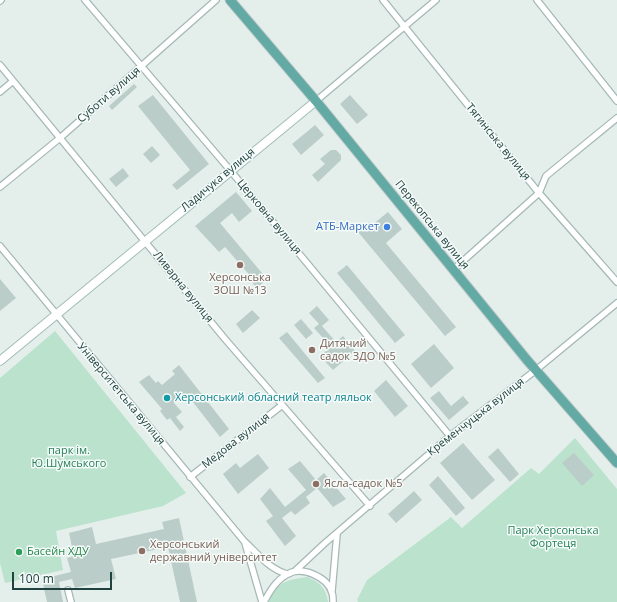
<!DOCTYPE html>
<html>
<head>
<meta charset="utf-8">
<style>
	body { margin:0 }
	#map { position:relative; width:617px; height:602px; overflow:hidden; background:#e4efec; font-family:"Open Sans",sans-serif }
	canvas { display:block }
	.scale { position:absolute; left:12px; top:572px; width:100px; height:18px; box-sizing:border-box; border:2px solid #204340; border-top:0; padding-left:5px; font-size:12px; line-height:14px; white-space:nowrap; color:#204340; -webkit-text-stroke:3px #f5fbf9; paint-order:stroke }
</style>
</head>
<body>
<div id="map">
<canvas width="617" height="602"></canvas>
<div class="scale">100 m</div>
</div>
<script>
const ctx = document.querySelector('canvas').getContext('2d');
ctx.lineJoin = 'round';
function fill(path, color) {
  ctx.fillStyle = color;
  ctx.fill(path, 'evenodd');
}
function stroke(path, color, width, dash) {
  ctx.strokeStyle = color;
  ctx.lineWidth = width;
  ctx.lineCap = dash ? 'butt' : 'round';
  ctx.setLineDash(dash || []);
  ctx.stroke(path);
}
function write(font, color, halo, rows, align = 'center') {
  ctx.font = font + ' "Open Sans",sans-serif';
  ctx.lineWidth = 3;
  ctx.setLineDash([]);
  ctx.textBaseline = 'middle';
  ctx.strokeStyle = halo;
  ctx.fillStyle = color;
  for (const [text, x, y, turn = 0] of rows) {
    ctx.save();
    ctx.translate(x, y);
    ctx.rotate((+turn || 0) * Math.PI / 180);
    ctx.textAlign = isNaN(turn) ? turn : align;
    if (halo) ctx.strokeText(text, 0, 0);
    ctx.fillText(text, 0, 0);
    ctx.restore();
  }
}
const green = new Path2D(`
	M55,331L186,493L163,506L56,531L63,570L5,583L0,563V378Z
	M575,438L617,489V602H358L357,600L367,580L451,517L462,528L531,468L539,474Z
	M307,577C320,582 326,588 328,602H269C274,582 288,580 307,577Z`);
const building = new Path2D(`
	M134,84L137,87L112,110L109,106Z
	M153,95L209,164L177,190L172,185L190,170L138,106Z
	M350,95L368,115L357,124L340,104Z
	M315,125L324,135L301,155L292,144Z
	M152,146L160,155L151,163L143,154Z
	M331,150H336L341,155V160L318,182L312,175L325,164L320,159Z
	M123,168L129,176L116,187L109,179Z
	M236,192L252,211L239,222L232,213L220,223L267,279L257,288L251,281L253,279L225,247L219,252L195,226Z
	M388,212L402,229L386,243L456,327L445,336L358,232L369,222L372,225Z
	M347,265L405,335L395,343L337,273Z
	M0,279L16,298L0,311Z
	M317,306L329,320L322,326L336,342L343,336L355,351L333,370L320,356L331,347L314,328L319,324L309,313Z
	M252,310L260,318L243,333L236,324Z
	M301,319L313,333L306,339L294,325Z
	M287,332L325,378L318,383L279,338Z
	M434,344L454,368L431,388L411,364Z
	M179,365L229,429L220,437L186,393L174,403L182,412L176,417L184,427L180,431L170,418L167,420L160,411L162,409L139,382L149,375L156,383L158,381L162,385L175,374L172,371Z
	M386,380L408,406L395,417L374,391Z
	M439,391L451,406L463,396L469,403L449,420L430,398Z
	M463,443L495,480L472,500L440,463Z
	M498,448L519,474L510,482L488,457Z
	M574,453L594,475L582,486L562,463Z
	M258,454L269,468L238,494L223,474L236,463L240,468Z
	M300,461L316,480L324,473L346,499L333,507L317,488L306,497L310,503L295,515L291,511L282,518L296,536L285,546L266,521L273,516L260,499L270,488L285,507L306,490L288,469Z
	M438,476L465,508L456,516L429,485Z
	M414,491L422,500L396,523L388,514Z
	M179,518L197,602H180L168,547L111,559L116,579L75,588L72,579L59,582L63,602H47L42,579L71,572L67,558L74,556L69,533L92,527L96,544L164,529L162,522Z`);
const street = new Path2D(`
	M85,0L230,170L450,436
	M383,0L539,193L617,282
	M537,0L617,101
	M0,1L1,0
	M0,65L225,339L370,506
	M0,92L13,81
	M316,101L436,0
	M0,187L60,138L216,0
	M0,246L244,541C258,554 269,569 287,574
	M453,270L539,193L546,176L617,118
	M190,477L281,406
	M245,543L262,602
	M295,571L325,543L450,436L536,370L617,303
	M68,590L71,602
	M332,591L337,534
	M264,602C270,591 276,580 288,574C302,566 328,577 332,593C333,595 333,599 333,602`);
const secondary = new Path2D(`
	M0,361L316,101`);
const primary = new Path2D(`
	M230,0L316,101L527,360L617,463`);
const markers = [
	[387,227,4,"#3f7fe0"],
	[240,265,4,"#8d6e63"],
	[312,350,4,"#8d6e63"],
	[167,398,4,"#0f9aa8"],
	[316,484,4,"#8d6e63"],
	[142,551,4,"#8d6e63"],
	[19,552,4,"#2e9e5b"]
];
const streetNames = [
	["Суботи вулиця",109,95,-41],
	["Тягинська вулиця",498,142,51],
	["Ладичука вулиця",218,180,-40],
	["Церковна вулиця",269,217,50],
	["Перекопська вулиця",432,225,51],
	["Ливарна вулиця",183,287,51],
	["Університетська вулиця",121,394,50],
	["Кременчуцька вулиця",476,417,-38],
	["Медова вулиця",236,441,-38]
];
const shopNames = [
	["АТБ-Маркет",379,227]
];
const educationNames = [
	["Херсонська",240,278,"center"],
	["ЗОШ №13",240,291,"center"],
	["Дитячий",320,344],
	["садок ЗДО №5",320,357],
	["Ясла-садок №5",324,484],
	["Херсонський",150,545],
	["державний університет",150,558]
];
const cultureNames = [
	["Херсонський обласний театр ляльок",175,398]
];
const parkNames = [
	["парк ім.",69,451],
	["Ю.Шумського",69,464],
	["Парк Херсонська",553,531],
	["Фортеця",553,544]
];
const leisureNames = [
	["Басейн ХДУ",27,552]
];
fill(green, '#bae2cc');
fill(building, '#bbcdc9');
stroke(street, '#a5b8b5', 8);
stroke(secondary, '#a1bcb8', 10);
stroke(primary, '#c1caca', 11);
stroke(street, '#fff', 5.5);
stroke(secondary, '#fff', 8);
stroke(primary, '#63aaa4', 9);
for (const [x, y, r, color] of markers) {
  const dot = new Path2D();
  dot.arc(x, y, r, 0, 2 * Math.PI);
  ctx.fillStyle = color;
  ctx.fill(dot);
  stroke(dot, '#f5fbf9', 1.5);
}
write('11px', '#204340', '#f5fbf9', streetNames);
write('11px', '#366cbe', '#f5fbf9', shopNames, 'right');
write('11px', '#785e54', '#f5fbf9', educationNames, 'left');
write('11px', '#0d838f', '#f5fbf9', cultureNames, 'left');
write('11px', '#257f58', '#f5fbf9', parkNames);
write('11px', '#27864d', '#f5fbf9', leisureNames, 'left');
</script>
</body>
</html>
